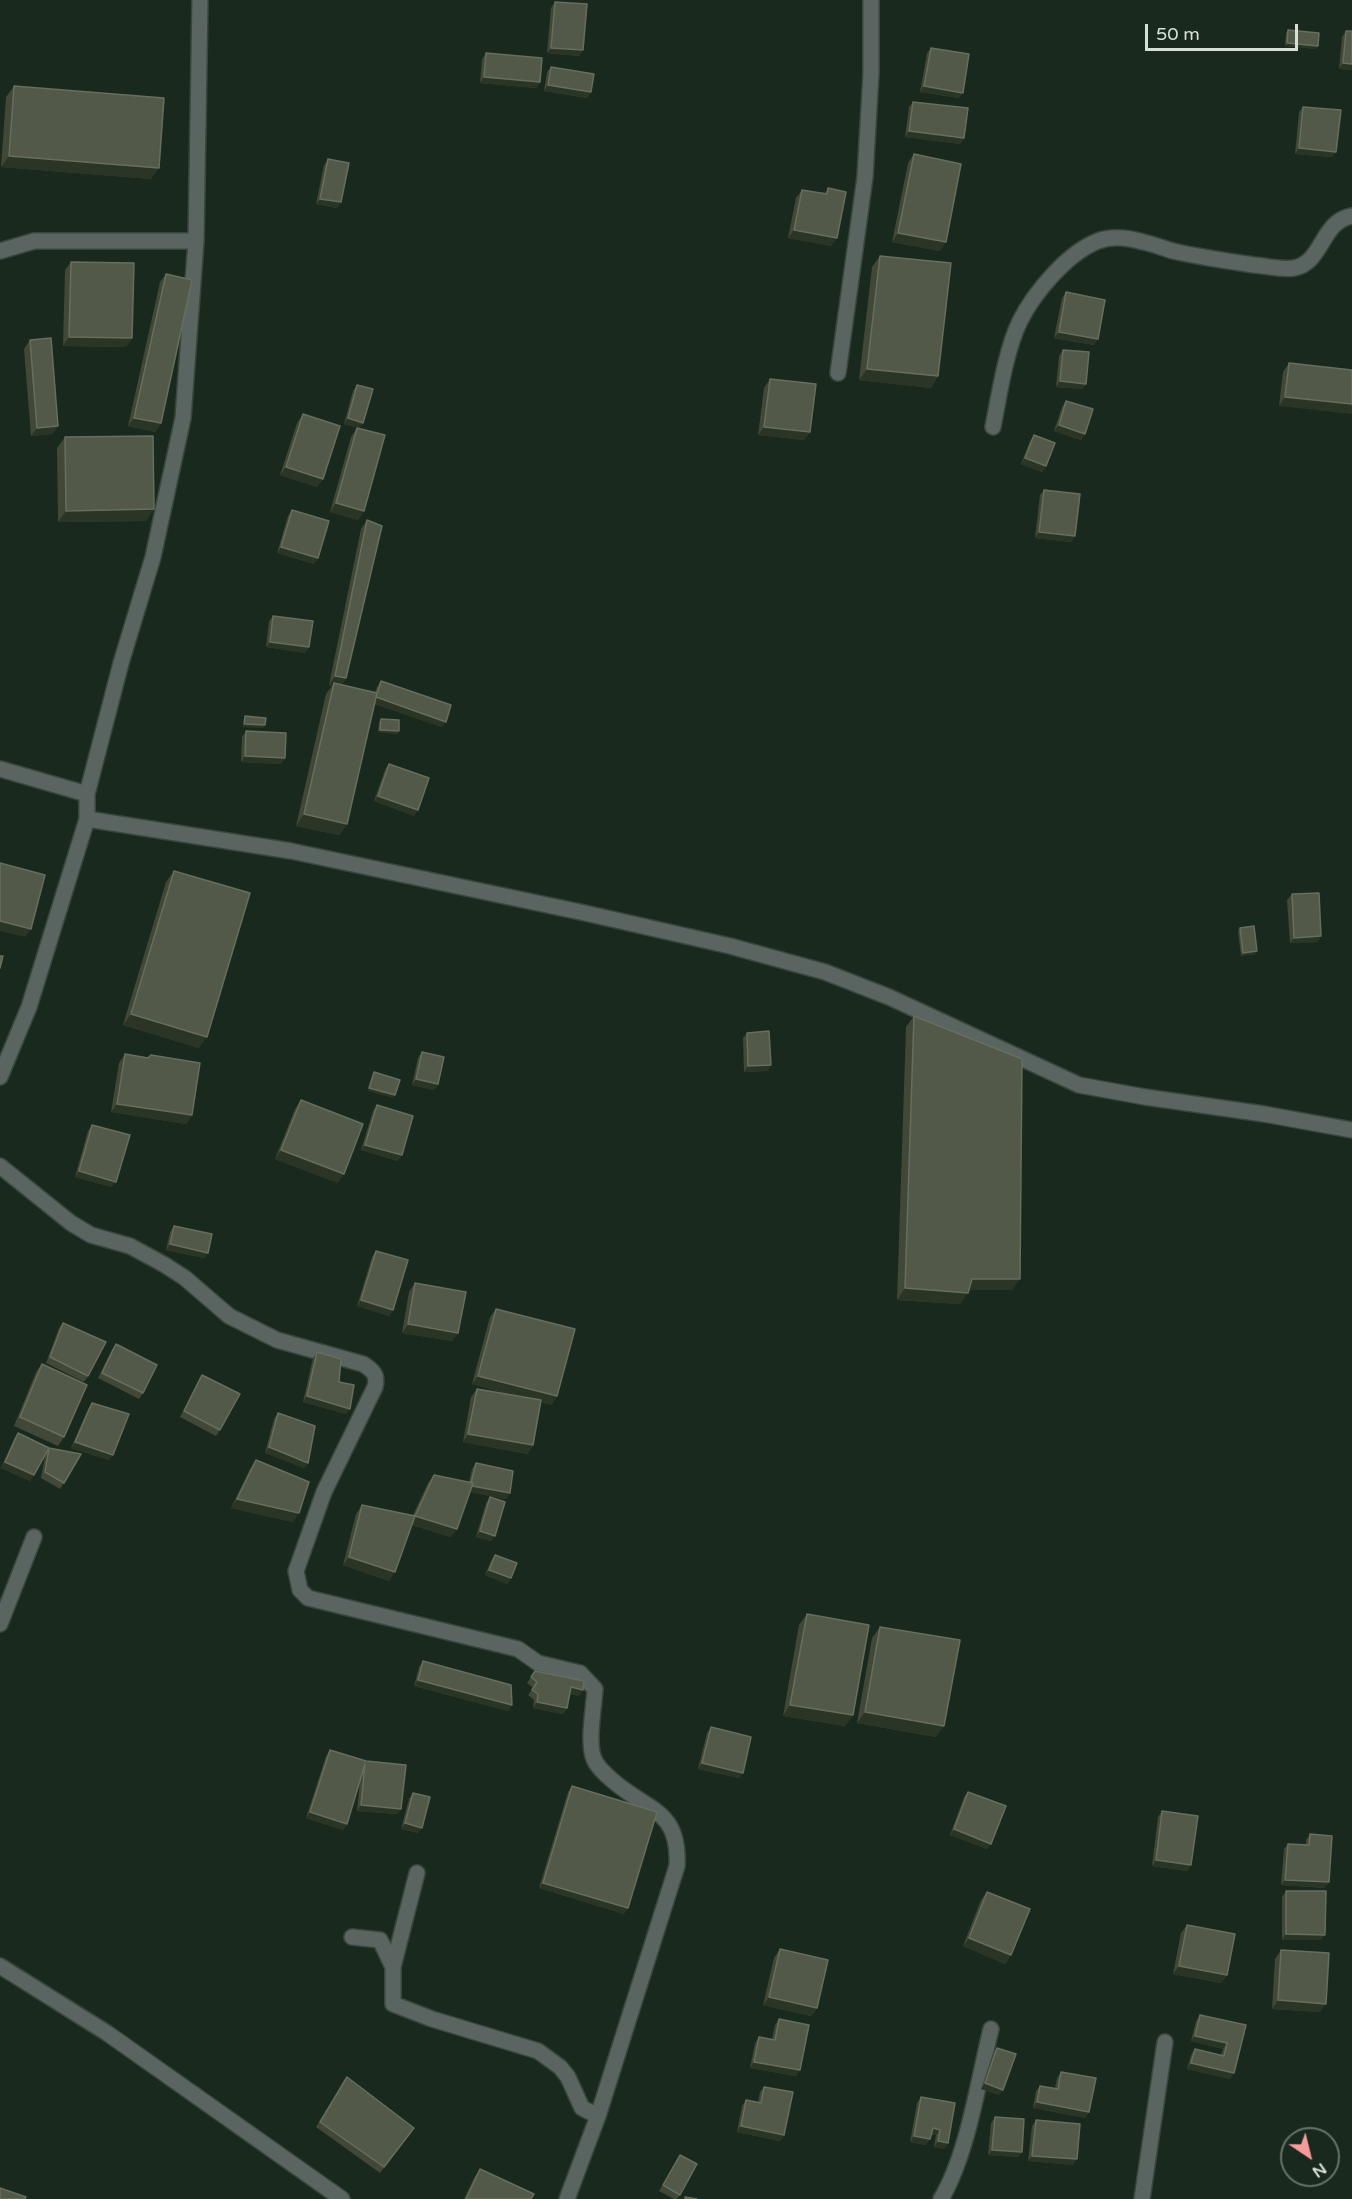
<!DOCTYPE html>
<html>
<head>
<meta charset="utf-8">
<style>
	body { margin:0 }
	#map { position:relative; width:1352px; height:2199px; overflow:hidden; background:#1a291d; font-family:"Varela Round",sans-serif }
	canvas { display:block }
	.north { position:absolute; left:1280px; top:2127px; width:60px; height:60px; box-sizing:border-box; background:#1a291d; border:2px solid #657267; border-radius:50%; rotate:145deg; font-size:16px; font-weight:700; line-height:24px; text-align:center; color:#d5dfd6 }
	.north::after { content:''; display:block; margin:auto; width:21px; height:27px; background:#f59b9c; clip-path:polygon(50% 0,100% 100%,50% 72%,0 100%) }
	.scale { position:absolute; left:1145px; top:24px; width:153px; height:27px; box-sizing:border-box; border:3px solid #d5dfd6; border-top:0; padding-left:8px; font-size:18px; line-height:21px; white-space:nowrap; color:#d5dfd6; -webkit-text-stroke:4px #1a291d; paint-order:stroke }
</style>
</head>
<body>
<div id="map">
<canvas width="1352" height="2199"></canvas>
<div class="north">N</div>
<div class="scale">50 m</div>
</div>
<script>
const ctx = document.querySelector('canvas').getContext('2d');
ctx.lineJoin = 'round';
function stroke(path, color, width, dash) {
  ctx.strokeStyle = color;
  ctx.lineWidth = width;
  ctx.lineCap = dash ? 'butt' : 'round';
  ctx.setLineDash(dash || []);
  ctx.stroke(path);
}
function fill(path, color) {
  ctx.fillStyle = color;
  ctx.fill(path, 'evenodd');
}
const minor = new Path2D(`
	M0,251L34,241H196
	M838,373L865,177L871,73V0
	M993,427C999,396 1006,349 1020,321C1034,293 1067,253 1098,241C1111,236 1129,238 1143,242C1153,244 1163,248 1173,251C1199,257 1227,261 1254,265C1267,266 1281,270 1294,268C1323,263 1321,221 1352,216
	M0,769L87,794
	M87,819L291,851L585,913L730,946L825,972L889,997L1079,1085L1145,1097L1264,1114L1352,1130
	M0,1077L29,1007L87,819V794L121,663L153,557L183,418L196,241L200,0
	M0,1166L71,1223L91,1235L130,1246L165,1265L185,1278L229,1316L277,1340L363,1364C373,1370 378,1375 375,1387L324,1492L296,1571L300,1590L308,1598L518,1649L538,1663L580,1673L595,1689C594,1707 587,1743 594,1759C597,1767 605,1774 612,1780C647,1811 680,1809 677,1866L598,2116L567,2199
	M0,1624L34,1537
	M352,1937L380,1940L393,1967V2004L432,2019L538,2051L560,2067L568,2077L582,2108L598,2116
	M0,1966L107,2033L342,2199
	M393,1967L417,1873
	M941,2199C968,2154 978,2081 991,2029
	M1142,2199L1165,2042`);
const wall = new Path2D(`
	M555,2L583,50L579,56L547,53L551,8Z
	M1288,30L1316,49L1285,46L1286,33Z
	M1346,31H1352V70L1339,69L1342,37Z
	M931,48L963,93L959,98L920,92L927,53Z
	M486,53L540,82L536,88L480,83L482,59Z
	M551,67L591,92L587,98L544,91L547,72Z
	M14,86L151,179L1,167L6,97Z
	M913,102L964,138L960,144L905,137L909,107Z
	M1303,107L1336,152L1332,157L1295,154L1299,112Z
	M914,154L940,251L892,242L908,163Z
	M328,159L341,202L337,208L316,204L324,165Z
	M828,188L831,246L788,238L796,198L802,190L825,193Z
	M880,256L938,376L931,388L859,380L872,267Z
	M71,262L132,338L126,347L63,346L65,270Z
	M166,274L161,423L155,432L128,426L160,282Z
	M1066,292L1094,345L1054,338L1062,298Z
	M30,340L58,426L52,434L31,436L24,349Z
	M1063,350L1086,384L1082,389L1056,387L1059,356Z
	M1289,363L1352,370L1279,406L1283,372Z
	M770,379L810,432L804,440L758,435L764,388Z
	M357,385L363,423L359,428L344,424L353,391Z
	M1066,401L1085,434L1081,440L1054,431L1062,407Z
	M303,414L323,479L317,487L280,475L297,423Z
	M357,428L358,520L330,512L351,437Z
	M1034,435L1046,466L1042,472L1021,464L1030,441Z
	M65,437L146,521L58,522L57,448Z
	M1044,490L1075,536L1071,542L1035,538L1040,495Z
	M292,510L314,564L277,553L288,516Z
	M367,520L342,685L375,692L377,687L381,681L442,727L374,704L347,824L339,835L296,826L326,694L332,686L329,685L361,529Z
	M273,616L309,647L305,653L266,647L269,621Z
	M381,719L397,734L378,732L379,722Z
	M246,731L285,758L281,764L241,762L242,737Z
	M389,764L414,816L374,801L385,770Z
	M174,871L199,1048L123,1025L166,882Z
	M1292,894L1321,936L1317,942L1290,943L1287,900Z
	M1240,928L1255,954L1241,956L1238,931Z
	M914,1016L1012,1290H969L960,1304L897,1300L906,1027Z
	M747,1033L771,1065L767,1071L744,1072L743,1038Z
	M422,1052L438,1084L434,1090L412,1085L418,1058Z
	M125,1054L192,1115L186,1124L111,1112L119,1063Z
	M301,1100L338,1183L275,1159L295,1109Z
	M377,1105L398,1161L361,1150L373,1111Z
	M92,1125L112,1187L75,1177L88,1131Z
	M174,1226L208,1253L204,1258L166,1250L170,1232Z
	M376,1251L393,1310L389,1316L357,1306L372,1257Z
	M415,1283L458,1333L452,1341L402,1333L409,1292Z
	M496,1309L557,1396L551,1405L541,1402L533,1445L527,1454L463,1442L471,1397L477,1389L512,1395L472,1384L490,1317Z
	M63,1323L88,1376L84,1382L46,1363L59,1328Z
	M116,1344L143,1393L139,1399L98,1378L112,1349Z
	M317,1352L339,1382L346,1414L303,1402L313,1358Z
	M42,1364L64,1437L58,1446L14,1426L36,1372Z
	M202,1375L220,1430L216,1436L180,1417L198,1381Z
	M92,1403L109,1460L71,1448L88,1409Z
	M278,1413L308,1463L304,1468L265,1453L274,1419Z
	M18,1433L49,1448L64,1483L60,1489L41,1478L45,1456L30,1481L1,1468L14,1439Z
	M256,1460L293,1522L231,1508L250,1469Z
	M476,1463L506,1499L470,1492L451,1537L412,1525L389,1581L343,1565L356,1514L362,1505L413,1515L428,1483L434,1475L469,1482L472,1469Z
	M490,1497L495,1536L491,1541L476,1537L486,1503Z
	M495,1555L511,1578L507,1584L485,1575L491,1561Z
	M807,1614L853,1715L845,1726L783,1716L799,1625Z
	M880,1627L936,1737L857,1723L872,1638Z
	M423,1661L512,1705L508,1711L414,1686L419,1667Z
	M535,1671L579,1696L570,1694L567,1708L563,1714L533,1708L534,1700L528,1695L533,1688L527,1683Z
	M711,1727L739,1778L698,1769L707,1733Z
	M330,1750L366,1761L401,1809L397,1814L357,1811L360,1781L347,1824L343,1830L306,1818L326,1756Z
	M572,1786L624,1914L539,1888L568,1792Z
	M968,1792L991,1844L987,1849L950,1835L964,1797Z
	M413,1793L418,1833L401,1829L409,1799Z
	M1162,1811L1187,1871L1152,1866L1158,1817Z
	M1310,1834L1325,1888L1281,1885L1284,1849L1288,1844L1306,1845V1840Z
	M1286,1891L1321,1940H1282V1897Z
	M987,1892L1011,1955L1005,1964L963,1946L981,1900Z
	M1187,1925L1227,1975L1221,1983L1173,1974L1181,1933Z
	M780,1949L817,2008L811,2016L763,2005L774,1958Z
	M1281,1950L1320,2012L1272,2009L1275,1959Z
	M1200,2015L1246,2025L1230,2079L1187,2069L1191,2055L1195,2049L1221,2055L1223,2049L1191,2041L1196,2021Z
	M779,2019L796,2076L750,2068L755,2043L759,2037L772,2039L775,2025Z
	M997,2048L999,2095L981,2089L993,2053Z
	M1061,2072L1089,2112L1085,2118L1033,2108L1036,2091L1040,2086L1055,2088L1057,2078Z
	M343,2083L414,2128L380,2173L316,2127Z
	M764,2087L784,2135L780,2141L737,2132L742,2106L746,2100L758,2102L760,2092Z
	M921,2097L948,2143L944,2149L934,2147L936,2135H931L926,2145L910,2142L917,2103Z
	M995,2117L1022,2152L1018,2157L988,2155L991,2123Z
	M1036,2120L1073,2165L1028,2161L1032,2126Z
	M680,2155V2195L677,2199H674L659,2191Z
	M480,2169L531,2199H464L474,2178Z`);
const shadedWall = new Path2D(`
	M1287,43L1318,46L1316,49L1285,46Z
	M551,48L583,50L579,56L547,53Z
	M1343,63L1352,64V70L1339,69Z
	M484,77L540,82L536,88L480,83Z
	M548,85L591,92L587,98L544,91Z
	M924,86L963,93L959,98L920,92Z
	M909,131L964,138L960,144L905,137Z
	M1299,148L1336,152L1332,157L1295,154Z
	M9,156L159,168L151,179L1,167Z
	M320,199L341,202L337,208L316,204Z
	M794,230L837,238L831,246L788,238Z
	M898,233L946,242L940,251L892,242Z
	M1059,332L1098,339L1094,345L1054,338Z
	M69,337L132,338L126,347L63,346Z
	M867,369L938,376L931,388L859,380Z
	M1060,381L1086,384L1082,389L1056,387Z
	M1285,397L1352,404V414L1279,406Z
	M134,418L161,423L155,432L128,426Z
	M348,418L363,423L359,428L344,424Z
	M1059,425L1085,434L1081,440L1054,431Z
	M58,426L52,434L31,436L37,428Z
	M764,427L810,432L804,440L758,435Z
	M1025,458L1046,466L1042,472L1021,464Z
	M286,467L323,479L317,487L280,475Z
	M336,503L364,511L358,520L330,512Z
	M154,509L146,521L58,522L66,511Z
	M1039,532L1075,536L1071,542L1035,538Z
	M281,547L318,558L314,564L277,553Z
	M270,642L309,647L305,653L266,647Z
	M335,676L346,678L341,687L334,683L332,686L329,685Z
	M375,697L446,722L442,727L371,703Z
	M244,724L265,725L263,728L242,727Z
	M380,730L399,731L397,734L378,732Z
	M245,756L285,758L281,764L241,762Z
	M378,796L418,810L414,816L374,801Z
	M304,814L347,824L339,835L296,826Z
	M0,921L31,929L25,937L0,931Z
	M1321,936L1317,942L1290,943L1294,938Z
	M1257,951L1255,954L1241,956L1243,953Z
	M131,1014L207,1037L199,1048L123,1025Z
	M771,1065L767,1071L744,1072L748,1066Z
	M416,1079L438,1084L434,1090L412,1085Z
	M369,1088L395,1095L393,1098L367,1091Z
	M117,1104L192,1115L186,1124L111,1112Z
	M365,1145L402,1155L398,1161L361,1150Z
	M281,1150L344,1174L338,1183L275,1159Z
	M79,1171L116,1182L112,1187L75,1177Z
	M170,1244L208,1253L204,1258L166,1250Z
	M972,1279H1020L1012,1290H965Z
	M905,1288L968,1293L960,1304L897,1300Z
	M361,1300L393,1310L389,1316L357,1306Z
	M408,1324L458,1333L452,1341L402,1333Z
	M478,1376L557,1396L551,1405L472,1384Z
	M307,1396L350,1409L346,1414L303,1402Z
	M468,1434L533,1445L527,1454L463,1442Z
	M75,1442L113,1455L109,1460L71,1448Z
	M269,1447L308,1463L304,1468L265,1453Z
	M5,1462L34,1475L30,1481L1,1468Z
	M471,1486L510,1493L506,1499L467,1492Z
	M237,1499L299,1513L293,1522L231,1508Z
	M415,1516L457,1529L451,1537L409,1524Z
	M480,1531L495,1536L491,1541L476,1537Z
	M349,1557L395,1572L389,1581L343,1565Z
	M489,1570L511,1578L507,1584L485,1575Z
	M418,1680L512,1705L508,1711L414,1686Z
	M571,1687L583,1690L579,1696L567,1693Z
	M537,1702L567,1708L563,1714L533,1708Z
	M790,1705L853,1715L845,1726L783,1716Z
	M865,1712L944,1726L936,1737L857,1723Z
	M702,1763L743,1773L739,1778L698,1769Z
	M361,1805L401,1809L397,1814L357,1811Z
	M310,1812L347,1824L343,1830L306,1818Z
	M405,1823L422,1828L418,1833L401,1829Z
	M954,1829L991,1844L987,1849L950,1835Z
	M1156,1860L1191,1865L1187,1871L1152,1866Z
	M1285,1880L1329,1882L1325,1888L1281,1885Z
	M543,1883L628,1908L624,1914L539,1888Z
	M1286,1934L1325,1935L1321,1940H1282Z
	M969,1938L1011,1955L1005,1964L963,1946Z
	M1179,1966L1227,1975L1221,1983L1173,1974Z
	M769,1997L817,2008L811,2016L763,2005Z
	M1278,2000L1326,2004L1320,2012L1272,2009Z
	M1195,2036L1227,2043L1223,2049L1191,2041Z
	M754,2062L800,2070L796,2076L750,2068Z
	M1191,2063L1234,2073L1230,2079L1187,2069Z
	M985,2083L1003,2090L999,2095L981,2089Z
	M1037,2102L1089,2112L1085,2118L1033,2108Z
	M741,2126L784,2135L780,2141L737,2132Z
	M933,2128L940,2130L936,2135L929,2134Z
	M914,2136L930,2139L926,2145L910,2142Z
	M938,2141L948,2143L944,2149L934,2147Z
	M992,2150L1022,2152L1018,2157L988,2155Z
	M1032,2156L1077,2159L1073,2165L1028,2161Z`);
const building = new Path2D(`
	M555,2L587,4L583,50L551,48Z
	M1288,30L1319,33L1318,46L1287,43Z
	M1346,31H1352V64L1343,63Z
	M931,48L969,54L963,93L924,86Z
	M486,53L542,58L540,82L484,77Z
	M551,67L594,74L591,92L548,85Z
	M14,86L164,98L159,168L9,156Z
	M913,102L968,108L964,138L909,131Z
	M1303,107L1341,110L1336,152L1299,148Z
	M914,154L961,164L946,242L898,233Z
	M328,159L349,163L341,202L320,199Z
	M828,188L846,192L837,238L794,230L802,190L827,194Z
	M880,256L951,263L938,376L867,369Z
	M71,262L134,263L132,338L69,337Z
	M166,274L192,280L161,423L134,418Z
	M1066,292L1105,300L1098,339L1059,332Z
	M51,338L58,426L37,428L30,340Z
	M1063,350L1089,352L1086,384L1060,381Z
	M1289,363L1352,370V404L1285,397Z
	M770,379L816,384L810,432L764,427Z
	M357,385L373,389L363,423L348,418Z
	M1066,401L1093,409L1085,434L1059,425Z
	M303,414L340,426L323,479L286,467Z
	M357,428L385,435L364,511L336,503Z
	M1034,435L1055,443L1046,466L1025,458Z
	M153,436L154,509L66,511L65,437Z
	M1044,490L1080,494L1075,536L1039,532Z
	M292,510L329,521L318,558L281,547Z
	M367,520L382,526L346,678L335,676Z
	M273,616L313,621L309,647L270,642Z
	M381,681L451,705L446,722L376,697Z
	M334,683L377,693L347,824L304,814Z
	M245,716L266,718L265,725L244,724Z
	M381,719L399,720V731L380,730Z
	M246,731L286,733L285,758L245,756Z
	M389,764L429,778L418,810L378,796Z
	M0,863L45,875L31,929L0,921Z
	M174,871L250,893L207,1037L131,1014Z
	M1319,893L1321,936L1294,938L1292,894Z
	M1254,926L1257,951L1243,953L1240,928Z
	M0,956H3L0,968Z
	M914,1016L1022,1059L1020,1279H972L968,1293L905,1288Z
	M769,1031L771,1065L748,1066L747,1033Z
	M422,1052L444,1057L438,1084L416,1079Z
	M125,1054L148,1058L151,1055L200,1063L192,1115L117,1104Z
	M374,1072L400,1080L395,1095L369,1088Z
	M301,1100L363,1124L344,1174L281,1150Z
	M377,1105L413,1116L402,1155L365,1145Z
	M92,1125L130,1135L116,1182L79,1171Z
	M174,1226L212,1234L208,1253L170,1244Z
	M376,1251L408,1260L393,1310L361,1300Z
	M415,1283L466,1292L458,1333L408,1324Z
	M496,1309L575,1329L557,1396L478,1376Z
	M63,1323L106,1342L88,1376L50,1357Z
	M116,1344L157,1365L143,1393L102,1373Z
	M317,1352L341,1359L339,1382L354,1385L350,1409L307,1396Z
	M42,1364L87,1385L64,1437L20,1417Z
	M202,1375L240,1394L220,1430L184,1411Z
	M477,1389L541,1400L533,1445L468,1434Z
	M92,1403L129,1414L113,1455L75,1442Z
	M278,1413L315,1426L308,1463L269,1447Z
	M18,1433L49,1448L34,1475L5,1462Z
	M49,1448L81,1454L64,1483L45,1472Z
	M256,1460L309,1482L299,1513L237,1499Z
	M476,1463L513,1471L510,1493L472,1486L473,1483H471Z
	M434,1475L473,1483L457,1529L415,1516Z
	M490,1497L505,1502L495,1536L480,1531Z
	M362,1505L415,1516L395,1572L349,1557Z
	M495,1555L517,1563L511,1578L489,1570Z
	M807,1614L869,1625L853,1715L790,1705Z
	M880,1627L960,1640L944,1726L865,1712Z
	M423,1661L511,1685L512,1705L418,1680Z
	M535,1671L584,1681L583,1690L571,1687L567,1708L537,1702L538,1694L532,1690L537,1682L531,1677Z
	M711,1727L751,1737L743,1773L702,1763Z
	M330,1750L366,1761L406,1765L401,1809L361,1805L365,1764L347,1824L310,1812Z
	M572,1786L657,1812L628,1908L543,1883Z
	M968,1792L1006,1806L991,1844L954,1829Z
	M413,1793L430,1797L422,1828L405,1823Z
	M1162,1811L1198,1816L1191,1865L1156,1860Z
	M1310,1834L1332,1836L1329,1882L1285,1880L1288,1844L1309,1845Z
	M1286,1891H1326L1325,1935L1286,1934Z
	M987,1892L1030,1909L1011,1955L969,1938Z
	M1187,1925L1235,1934L1227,1975L1179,1966Z
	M780,1949L828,1960L817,2008L769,1997Z
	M1281,1950L1329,1953L1326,2004L1278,2000Z
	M1200,2015L1246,2025L1234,2073L1191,2063L1195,2049L1224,2056L1227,2043L1195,2036Z
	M779,2019L809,2025L800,2070L754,2062L759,2037L775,2040Z
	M997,2048L1016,2054L1003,2090L985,2083Z
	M1061,2072L1096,2078L1089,2112L1037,2102L1040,2086L1058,2089Z
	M347,2077L414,2128L384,2167L320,2122Z
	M764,2087L793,2092L784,2135L741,2126L746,2100L761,2103Z
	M921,2097L955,2103L948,2143L938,2141L940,2130L933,2128L930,2139L914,2136Z
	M995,2117L1024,2119L1022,2152L992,2150Z
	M1036,2120L1080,2124L1077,2159L1032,2156Z
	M680,2155L697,2164L680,2195L663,2185Z
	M480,2169L534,2194L531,2199H466Z
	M0,2188L26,2197L25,2199H0Z
	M685,2197L697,2199H685Z`);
stroke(minor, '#38463b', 18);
stroke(minor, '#5a6562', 15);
fill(wall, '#424837');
fill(shadedWall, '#2b3525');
fill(building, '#525948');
stroke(building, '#666e5e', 1.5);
</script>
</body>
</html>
